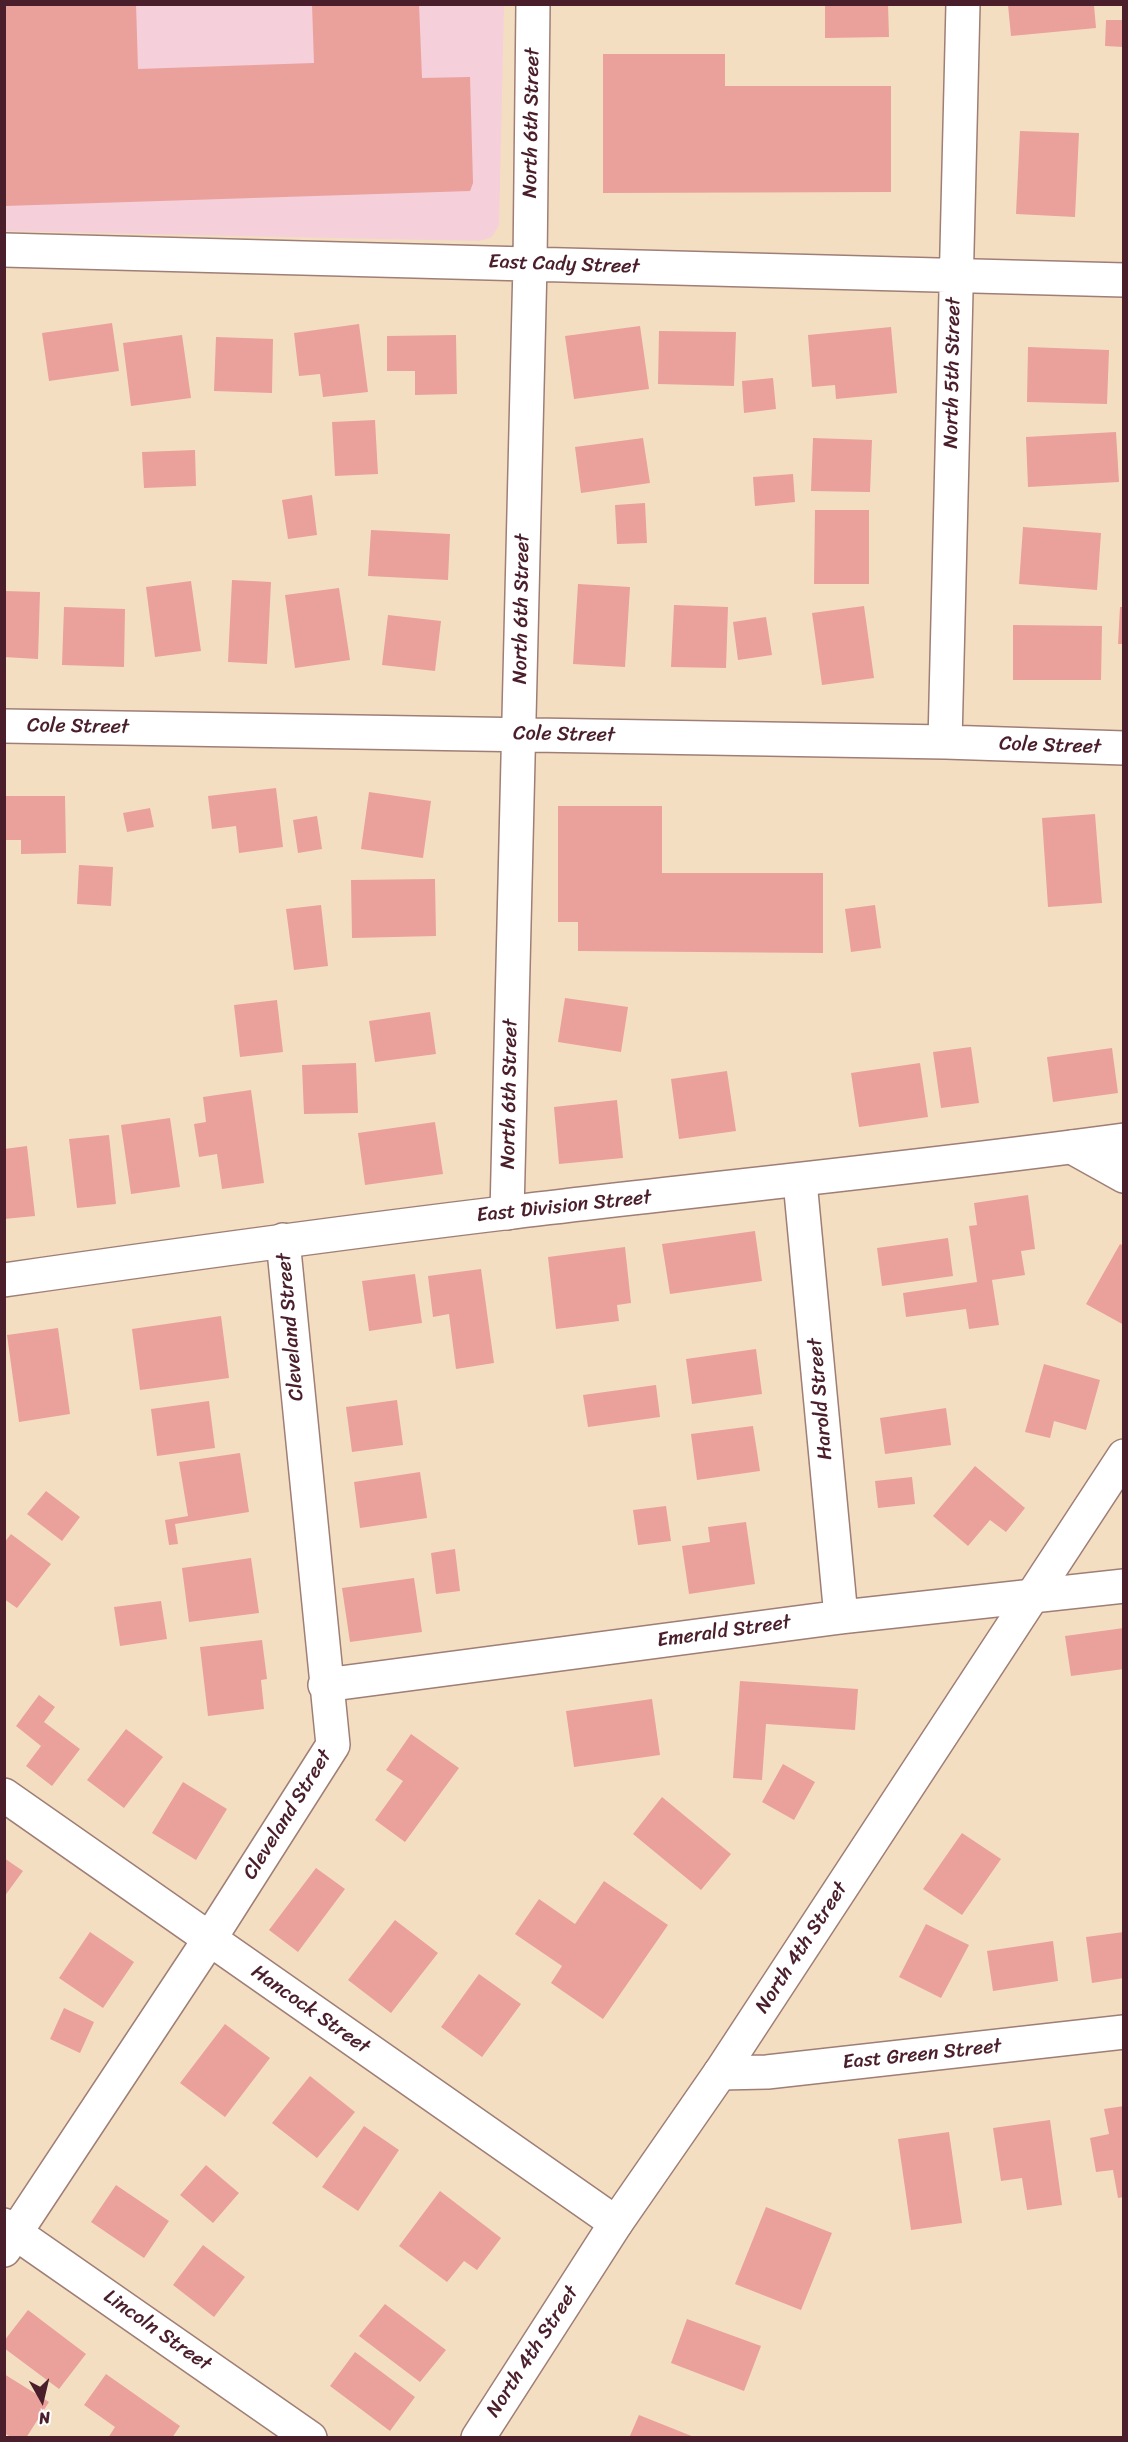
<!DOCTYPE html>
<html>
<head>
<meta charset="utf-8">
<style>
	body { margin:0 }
	#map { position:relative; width:1128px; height:2442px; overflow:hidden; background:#f4dec2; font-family:Sriracha,sans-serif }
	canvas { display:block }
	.frame { position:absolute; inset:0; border:6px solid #4a1f2b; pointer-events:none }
	.north { position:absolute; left:12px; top:2370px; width:60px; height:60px; -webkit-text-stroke:4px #fff; paint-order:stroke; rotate:172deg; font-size:16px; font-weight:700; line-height:24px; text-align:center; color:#4a1f2b }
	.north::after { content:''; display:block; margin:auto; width:21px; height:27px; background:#4a1f2b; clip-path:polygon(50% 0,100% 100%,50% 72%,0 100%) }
</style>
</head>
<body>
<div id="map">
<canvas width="1128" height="2442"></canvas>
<div class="frame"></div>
<div class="north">N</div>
</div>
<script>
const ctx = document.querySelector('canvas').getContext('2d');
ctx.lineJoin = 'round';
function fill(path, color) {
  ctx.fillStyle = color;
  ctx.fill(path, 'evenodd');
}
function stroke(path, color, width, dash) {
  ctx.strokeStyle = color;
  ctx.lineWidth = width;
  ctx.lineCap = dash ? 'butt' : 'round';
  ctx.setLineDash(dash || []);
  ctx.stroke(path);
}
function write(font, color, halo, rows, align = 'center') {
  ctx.font = font + ' Sriracha,sans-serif';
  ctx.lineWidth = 6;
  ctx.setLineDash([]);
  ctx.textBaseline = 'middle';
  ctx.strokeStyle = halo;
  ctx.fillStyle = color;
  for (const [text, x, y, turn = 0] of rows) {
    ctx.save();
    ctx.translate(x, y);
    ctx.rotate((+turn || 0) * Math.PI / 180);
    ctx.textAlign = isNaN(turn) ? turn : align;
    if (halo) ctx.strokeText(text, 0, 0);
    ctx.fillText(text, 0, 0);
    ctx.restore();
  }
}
const built = new Path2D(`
	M5,5H504L499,225L492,237L479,241L5,231Z`);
const building = new Path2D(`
	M4,4H136L138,69L314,63L312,4H419L422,78L470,77L473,183L470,191L4,206Z
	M825,4H888L889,37L825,38Z
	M1008,5H1094L1096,28L1011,36Z
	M1106,20H1124V47L1105,46Z
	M603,54H725V86H891V192L603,193Z
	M1020,131L1079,133L1075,217L1016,214Z
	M112,323L119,371L49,381L42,333Z
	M359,324L368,392L323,397L320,374L299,376L294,333Z
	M640,326L649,389L574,399L565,336Z
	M891,327L897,393L836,399L835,385L812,387L808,335Z
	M659,331L736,332L734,386L658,384Z
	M182,335L191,398L131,406L123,343Z
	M456,335L457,394L415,395V371H387V336Z
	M216,337L273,339L272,393L214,391Z
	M1028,347L1109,350L1107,404L1027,402Z
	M773,378L776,409L744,413L742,381Z
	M375,420L378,474L335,476L332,422Z
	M1116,432L1119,482L1028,487L1026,437Z
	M643,438L650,483L581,493L575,447Z
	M813,438L872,440L870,492L811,491Z
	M195,450L196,486L144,488L142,452Z
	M793,474L795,502L755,506L753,477Z
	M312,495L317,535L288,539L282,500Z
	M645,503L647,543L617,544L615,505Z
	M815,510H869V584H814Z
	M1023,527L1101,533L1097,590L1019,584Z
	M371,530L450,534L448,580L368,576Z
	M232,580L271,582L267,664L228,662Z
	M191,581L201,651L155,657L146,587Z
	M578,584L630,587L625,667L573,664Z
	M339,588L350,660L295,668L285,595Z
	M4,591L40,592L38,659L4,657Z
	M674,605L728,607L726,668L671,667Z
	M864,606L874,678L822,685L812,613Z
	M64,607L125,609L124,667L62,665Z
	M1120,607H1124V644H1118Z
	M388,615L441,621L435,671L382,665Z
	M766,617L772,655L738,660L733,622Z
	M1013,625L1102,626L1101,680H1013Z
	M276,788L283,847L239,853L236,826L212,829L208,796Z
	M369,792L431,801L423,858L361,849Z
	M4,796H65L66,853L21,854V840H4Z
	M558,806H662V873H823V953L578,951V922H558Z
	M150,808L154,827L127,832L123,813Z
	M1095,814L1102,903L1048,907L1042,818Z
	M317,816L322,849L298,853L293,820Z
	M79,865L113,867L111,906L77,904Z
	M435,879L436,936L352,938L351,880Z
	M321,905L328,966L294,970L286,909Z
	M875,905L881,948L851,952L845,909Z
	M565,998L628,1007L621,1052L558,1042Z
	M277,1000L283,1052L240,1057L234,1005Z
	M430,1012L436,1054L375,1062L369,1021Z
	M971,1047L979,1103L941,1108L933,1052Z
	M1112,1048L1118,1093L1053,1102L1047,1057Z
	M356,1063L358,1113L304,1114L302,1065Z
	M920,1063L928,1117L859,1127L851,1073Z
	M727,1071L736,1131L679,1139L671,1079Z
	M251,1090L264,1183L222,1189L217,1154L199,1157L194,1124L206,1122L203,1097Z
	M617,1100L623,1158L559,1164L554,1107Z
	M170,1118L180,1187L131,1194L121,1125Z
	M435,1122L443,1174L365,1185L358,1133Z
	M109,1135L116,1204L77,1208L69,1139Z
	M27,1146L35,1216L4,1219V1149Z
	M1028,1195L1035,1249L1021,1251L1025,1275L992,1280L999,1325L969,1329L966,1309L906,1317L903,1293L977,1282L969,1226L977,1225L974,1203Z
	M755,1231L762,1281L670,1294L662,1244Z
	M948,1238L953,1276L882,1286L877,1248Z
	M1120,1244L1124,1246V1325L1086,1304Z
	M625,1247L631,1303L617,1305L619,1321L556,1329L548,1257Z
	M481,1269L494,1363L456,1369L449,1314L433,1317L428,1276Z
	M415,1274L422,1323L369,1331L362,1281Z
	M221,1316L229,1378L140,1390L132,1329Z
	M58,1328L70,1414L19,1422L7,1335Z
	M756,1349L762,1394L692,1404L686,1359Z
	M1044,1364L1100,1380L1086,1430L1054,1421L1050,1438L1025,1432Z
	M656,1385L660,1417L588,1427L583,1395Z
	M397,1400L403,1445L352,1452L346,1407Z
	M209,1401L215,1448L157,1456L151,1409Z
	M946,1408L951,1445L885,1454L880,1418Z
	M753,1426L760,1471L697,1480L691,1434Z
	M240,1453L249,1512L175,1524L178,1544L169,1545L165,1520L188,1516L179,1462Z
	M975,1466L1025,1508L1006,1532L990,1520L968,1546L933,1516Z
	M420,1472L427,1518L360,1528L354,1482Z
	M912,1477L915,1504L878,1508L875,1481Z
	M46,1491L80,1517L62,1541L27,1514Z
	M666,1506L671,1541L638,1545L633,1510Z
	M746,1522L755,1584L689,1594L682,1546L710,1542L708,1527Z
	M11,1534L51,1564L17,1608L4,1599V1543Z
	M455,1549L460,1591L436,1594L431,1553Z
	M251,1558L259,1613L189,1622L182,1568Z
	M414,1578L422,1632L350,1642L342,1588Z
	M161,1601L167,1639L120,1646L114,1607Z
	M1124,1628V1669L1071,1676L1065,1636Z
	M262,1640L267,1679L261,1680L264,1709L208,1716L200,1647Z
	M740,1681L858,1689L855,1730L766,1724L762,1780L733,1778Z
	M39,1695L55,1707L44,1722L80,1749L52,1786L26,1766L41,1746L16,1726Z
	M652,1699L660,1755L574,1767L566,1711Z
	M126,1729L163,1757L124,1808L87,1780Z
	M411,1734L459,1768L405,1842L375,1820L403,1781L386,1770Z
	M783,1764L815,1782L794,1820L762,1802Z
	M183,1782L227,1809L196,1860L152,1833Z
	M662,1797L731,1854L701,1890L633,1834Z
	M962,1833L1001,1859L962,1915L923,1889Z
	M4,1858L23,1871L4,1897Z
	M316,1868L345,1889L298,1952L269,1930Z
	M604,1881L668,1925L603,2019L551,1983L562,1966L515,1934L539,1899L575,1924Z
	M395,1920L438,1953L391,2013L348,1980Z
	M926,1924L969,1945L941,1998L899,1977Z
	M90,1932L134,1962L103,2008L59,1978Z
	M1124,1932V1978L1092,1983L1086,1937Z
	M1053,1941L1058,1981L993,1991L987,1951Z
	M479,1974L521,2004L482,2057L441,2027Z
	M64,2008L94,2022L80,2053L50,2039Z
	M225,2024L270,2058L225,2117L180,2083Z
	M310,2076L355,2112L317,2158L272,2123Z
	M1124,2106V2197L1118,2198L1113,2170L1096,2172L1090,2138L1109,2134L1104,2109Z
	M1050,2120L1062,2205L1027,2210L1022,2178L1001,2181L993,2128Z
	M364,2126L399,2150L358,2211L322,2187Z
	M949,2132L962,2223L911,2230L898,2139Z
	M206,2165L239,2193L213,2223L180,2195Z
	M116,2185L169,2221L144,2258L91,2222Z
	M440,2191L501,2238L477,2270L464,2261L447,2282L399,2246Z
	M766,2207L832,2233L801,2310L735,2284Z
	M203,2245L245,2277L214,2317L173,2285Z
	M385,2304L446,2350L420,2382L359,2336Z
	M28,2310L86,2354L59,2389L4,2348V2341Z
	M687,2319L761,2346L744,2391L671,2363Z
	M355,2352L415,2397L390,2431L330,2386Z
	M4,2374L49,2402L26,2438H8L9,2436L4,2433Z
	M106,2374L180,2426L172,2438H108L115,2427L84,2405Z
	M639,2415L694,2437V2438H629Z`);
const minor = new Path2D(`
	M4,250L1124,280
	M4,726L945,742L1124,748
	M945,742L963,4
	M800,1181L841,1617
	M507,1213L530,264L533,4
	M325,1685L841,1617L1124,1586
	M4,1795L616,2223
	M720,2073L767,2072L1124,2032
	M4,2225L310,2438
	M4,2250L209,1940L333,1745L283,1240`);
const tertiary = new Path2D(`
	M4,1280C171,1256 338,1233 504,1213C711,1188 918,1168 1124,1140
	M478,2438L616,2223L720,2073L1124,1456`);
const secondary = new Path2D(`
	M1072,1147L1124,1176`);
const streetNames = [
	["North 6th Street",532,123,-89],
	["East Cady Street",564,265,2],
	["North 5th Street",953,373,-89],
	["North 6th Street",522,609,-89],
	["Cole Street",78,727,1],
	["Cole Street",564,735,1],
	["Cole Street",1050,746,2],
	["North 6th Street",510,1094,-89],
	["East Division Street",564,1207,-6],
	["Cleveland Street",291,1327,-95],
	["Harold Street",821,1399,-95],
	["Emerald Street",724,1632,-8],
	["Cleveland Street",288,1815,-58],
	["North 4th Street",802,1948,-57],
	["Hancock Street",310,2010,35],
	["East Green Street",922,2055,-6],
	["Lincoln Street",157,2331,35],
	["North 4th Street",533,2352,-57]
];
fill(built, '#f5cfd9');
fill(building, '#eaa09b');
stroke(minor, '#9f7e76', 36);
stroke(tertiary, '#9f7e76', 36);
stroke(secondary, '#9f7e76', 36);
stroke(minor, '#fff', 33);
stroke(tertiary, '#fff', 33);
stroke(secondary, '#fff', 33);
write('20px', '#4a1f2b', '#fff', streetNames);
</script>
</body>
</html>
